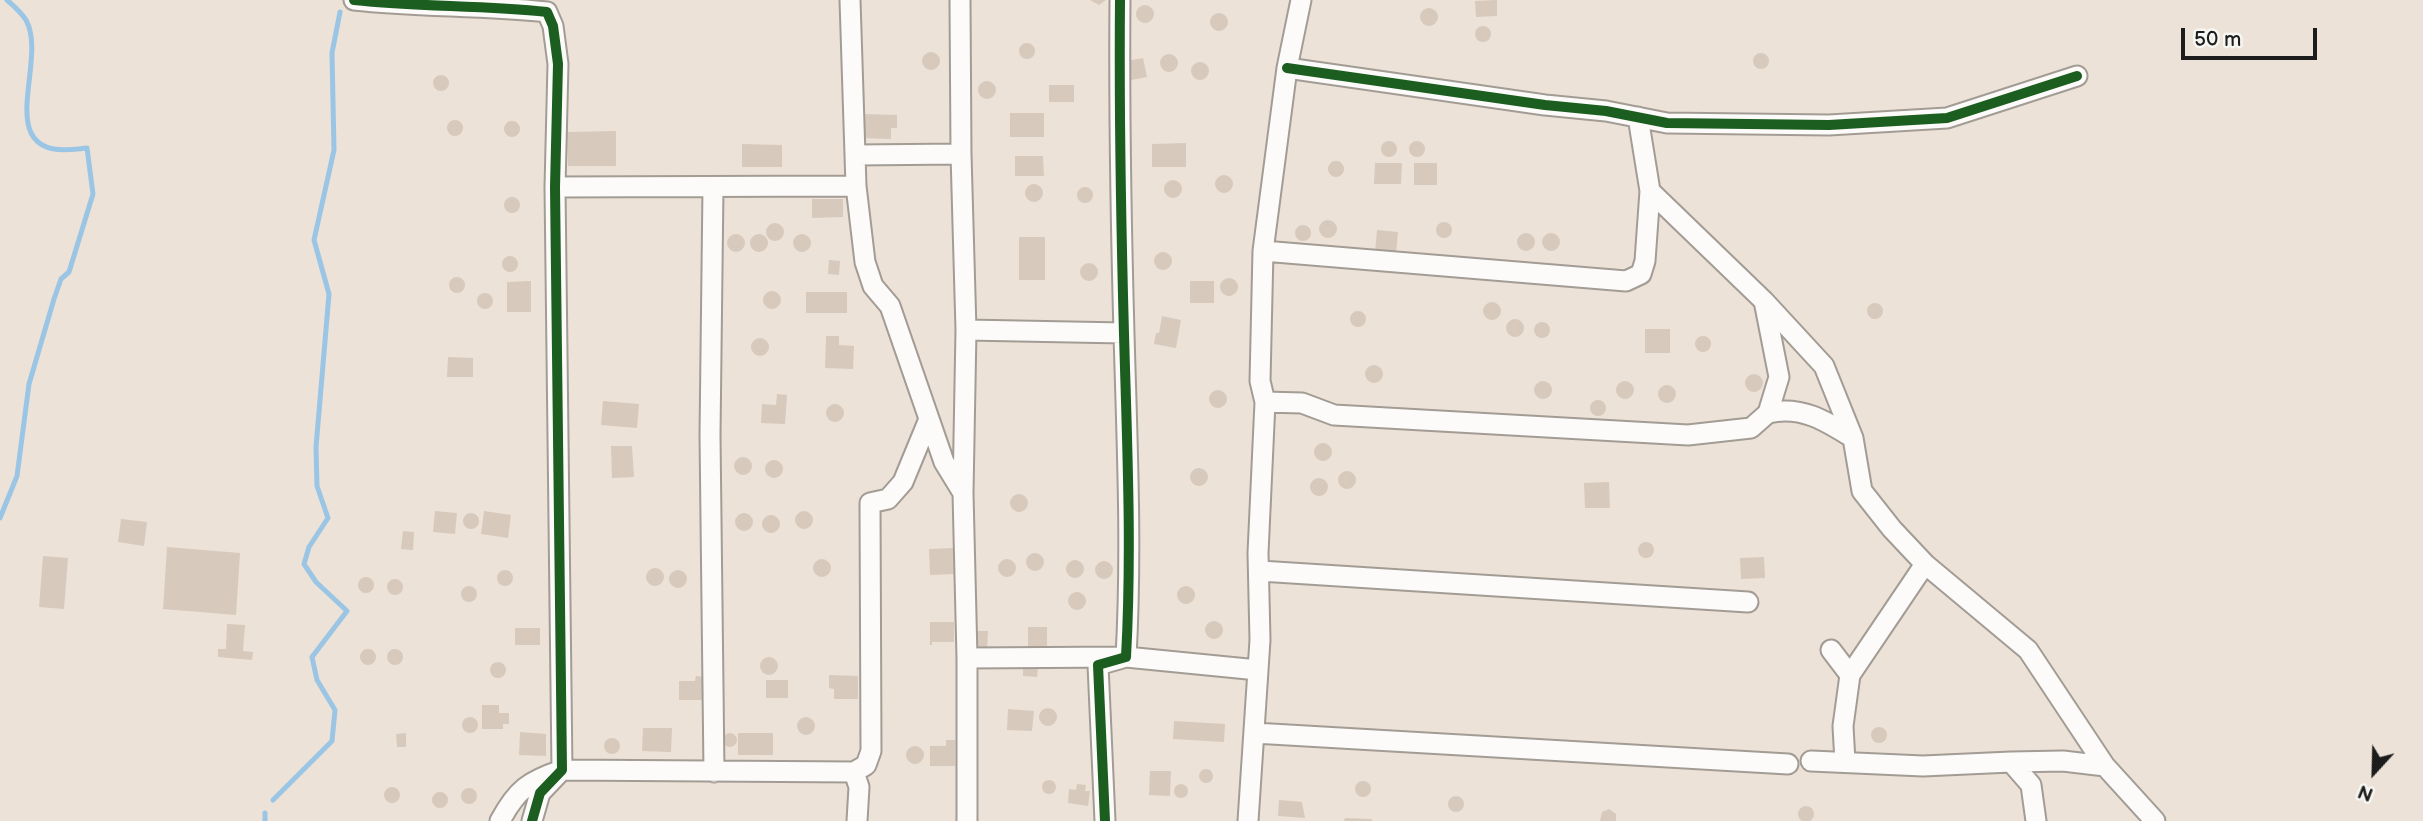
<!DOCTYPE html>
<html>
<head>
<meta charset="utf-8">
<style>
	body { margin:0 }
	#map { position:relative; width:2423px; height:821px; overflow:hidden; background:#ede2d7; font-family:"Balsamiq Sans",sans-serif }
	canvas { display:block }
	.north { position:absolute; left:2339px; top:737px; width:70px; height:70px; -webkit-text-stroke:5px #f6f6f2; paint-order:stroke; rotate:202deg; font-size:19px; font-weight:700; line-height:28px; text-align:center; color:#1c1c1c }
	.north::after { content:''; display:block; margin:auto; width:24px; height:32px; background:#1c1c1c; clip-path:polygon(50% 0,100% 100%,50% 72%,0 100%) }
	.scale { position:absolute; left:2181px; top:28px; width:136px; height:32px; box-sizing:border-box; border:4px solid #1c1c1c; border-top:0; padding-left:9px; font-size:21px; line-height:24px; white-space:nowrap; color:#1c1c1c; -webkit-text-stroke:5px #f6f6f2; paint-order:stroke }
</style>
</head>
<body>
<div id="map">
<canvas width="2423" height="821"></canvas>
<div class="north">N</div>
<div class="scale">50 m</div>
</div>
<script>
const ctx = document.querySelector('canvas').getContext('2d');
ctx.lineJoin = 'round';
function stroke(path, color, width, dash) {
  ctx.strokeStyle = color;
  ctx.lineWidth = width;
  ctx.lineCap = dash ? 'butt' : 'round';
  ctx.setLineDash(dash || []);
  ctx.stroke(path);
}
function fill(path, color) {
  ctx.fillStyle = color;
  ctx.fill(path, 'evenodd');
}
const stream = new Path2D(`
	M0,518L17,476L29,384L54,299L61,279L69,272L93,194L87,148C76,149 64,151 54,149C0,139 47,58 26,20C21,12 14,6 7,0
	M273,800L332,741L335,710L317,680L312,657L347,611L316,582L304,564L309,547L328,518L317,486L316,447L329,294L314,240L334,150L332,53L340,12
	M265,821V813`);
const building = new Path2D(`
	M1090,0H1106L1099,5Z
	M1497,0V16L1476,17L1475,1Z
	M1136 14a9 9 0 1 1 18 0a9 9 0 1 1-18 0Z
	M1420 17a9 9 0 1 1 18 0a9 9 0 1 1-18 0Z
	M1210 22a9 9 0 1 1 18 0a9 9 0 1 1-18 0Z
	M1475 34a8 8 0 1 1 16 0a8 8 0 1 1-16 0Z
	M1019 51a8 8 0 1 1 16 0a8 8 0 1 1-16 0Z
	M922 61a9 9 0 1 1 18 0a9 9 0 1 1-18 0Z
	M1753 61a8 8 0 1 1 16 0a8 8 0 1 1-16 0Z
	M1160 63a9 9 0 1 1 18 0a9 9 0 1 1-18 0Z
	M1143,58L1147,77L1131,80L1127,61Z
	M1191 71a9 9 0 1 1 18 0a9 9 0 1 1-18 0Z
	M433 83a8 8 0 1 1 16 0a8 8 0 1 1-16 0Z
	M978 90a9 9 0 1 1 18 0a9 9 0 1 1-18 0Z
	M1049,85H1074V102H1049Z
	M1010,113H1044V137H1010Z
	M863,114L897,115V128H891V139L862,138Z
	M447 128a8 8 0 1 1 16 0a8 8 0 1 1-16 0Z
	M504 129a8 8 0 1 1 16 0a8 8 0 1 1-16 0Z
	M616,131V166H568L567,132Z
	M1409 149a8 8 0 1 1 16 0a8 8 0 1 1-16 0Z
	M1381 149a8 8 0 1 1 16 0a8 8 0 1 1-16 0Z
	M1186,143V167H1152V144Z
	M742,144L782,145V167H742Z
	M1015,156H1043L1044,176H1015Z
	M1328 169a8 8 0 1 1 16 0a8 8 0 1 1-16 0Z
	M1375,163H1402L1401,184H1374Z
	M1414,163H1437V185H1414Z
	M1215 184a9 9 0 1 1 18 0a9 9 0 1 1-18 0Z
	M1164 189a9 9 0 1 1 18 0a9 9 0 1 1-18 0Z
	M1025 193a9 9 0 1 1 18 0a9 9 0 1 1-18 0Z
	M1077 195a8 8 0 1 1 16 0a8 8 0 1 1-16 0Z
	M504 205a8 8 0 1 1 16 0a8 8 0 1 1-16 0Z
	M812,199H843V217L812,218Z
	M1319 229a9 9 0 1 1 18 0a9 9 0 1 1-18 0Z
	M1436 230a8 8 0 1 1 16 0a8 8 0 1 1-16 0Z
	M766 232a9 9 0 1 1 18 0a9 9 0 1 1-18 0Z
	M1295 233a8 8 0 1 1 16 0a8 8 0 1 1-16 0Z
	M1377,230L1398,232L1396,253L1375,252Z
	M1517 242a9 9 0 1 1 18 0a9 9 0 1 1-18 0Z
	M1542 242a9 9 0 1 1 18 0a9 9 0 1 1-18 0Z
	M727 243a9 9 0 1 1 18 0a9 9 0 1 1-18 0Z
	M750 243a9 9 0 1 1 18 0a9 9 0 1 1-18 0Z
	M793 243a9 9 0 1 1 18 0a9 9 0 1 1-18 0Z
	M1019,237H1045V280H1019Z
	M1154 261a9 9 0 1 1 18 0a9 9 0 1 1-18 0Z
	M502 264a8 8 0 1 1 16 0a8 8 0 1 1-16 0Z
	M829,260L840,261L839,275L828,274Z
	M1080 272a9 9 0 1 1 18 0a9 9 0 1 1-18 0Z
	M449 285a8 8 0 1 1 16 0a8 8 0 1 1-16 0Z
	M1220 287a9 9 0 1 1 18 0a9 9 0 1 1-18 0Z
	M531,281V312H507V282Z
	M1190,281H1214V303H1190Z
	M763 300a9 9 0 1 1 18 0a9 9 0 1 1-18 0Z
	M806,292H847V313H806Z
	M477 301a8 8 0 1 1 16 0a8 8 0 1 1-16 0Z
	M1483 311a9 9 0 1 1 18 0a9 9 0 1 1-18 0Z
	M1867 311a8 8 0 1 1 16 0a8 8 0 1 1-16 0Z
	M1350 319a8 8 0 1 1 16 0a8 8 0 1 1-16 0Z
	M1162,316L1181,320L1176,348L1154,344L1156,333H1159Z
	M1506 328a9 9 0 1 1 18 0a9 9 0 1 1-18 0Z
	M1534 330a8 8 0 1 1 16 0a8 8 0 1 1-16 0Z
	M1645,329H1670V353H1645Z
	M1695 344a8 8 0 1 1 16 0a8 8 0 1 1-16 0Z
	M826,336H839V345L854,346L853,369L825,368Z
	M751 347a9 9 0 1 1 18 0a9 9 0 1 1-18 0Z
	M448,357L473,358V377H447Z
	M1365 374a9 9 0 1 1 18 0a9 9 0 1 1-18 0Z
	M1745 383a9 9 0 1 1 18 0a9 9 0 1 1-18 0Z
	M1534 390a9 9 0 1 1 18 0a9 9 0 1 1-18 0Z
	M1616 390a9 9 0 1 1 18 0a9 9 0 1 1-18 0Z
	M1658 394a9 9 0 1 1 18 0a9 9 0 1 1-18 0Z
	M1209 399a9 9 0 1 1 18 0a9 9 0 1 1-18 0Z
	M777,394L787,395L785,424L761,423L762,404L776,405Z
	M1590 408a8 8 0 1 1 16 0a8 8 0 1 1-16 0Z
	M603,401L639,404L637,428L601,425Z
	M826 413a9 9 0 1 1 18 0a9 9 0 1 1-18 0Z
	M1314 452a9 9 0 1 1 18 0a9 9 0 1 1-18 0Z
	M611,446H632L634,477L612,478Z
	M734 466a9 9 0 1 1 18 0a9 9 0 1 1-18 0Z
	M765 469a9 9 0 1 1 18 0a9 9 0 1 1-18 0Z
	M1190 477a9 9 0 1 1 18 0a9 9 0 1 1-18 0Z
	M1338 480a9 9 0 1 1 18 0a9 9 0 1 1-18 0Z
	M1310 487a9 9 0 1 1 18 0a9 9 0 1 1-18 0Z
	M1609,482L1610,508H1585L1584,483Z
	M1010 503a9 9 0 1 1 18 0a9 9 0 1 1-18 0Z
	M435,511L457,513L455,534L433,532Z
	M484,511L511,515L508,538L481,534Z
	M795 520a9 9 0 1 1 18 0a9 9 0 1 1-18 0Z
	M463 521a8 8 0 1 1 16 0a8 8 0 1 1-16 0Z
	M735 522a9 9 0 1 1 18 0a9 9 0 1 1-18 0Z
	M762 524a9 9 0 1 1 18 0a9 9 0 1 1-18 0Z
	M121,519L147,522L144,546L118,542Z
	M403,531L414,532L413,550L401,549Z
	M1638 550a8 8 0 1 1 16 0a8 8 0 1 1-16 0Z
	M167,547L240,553L236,615L163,609Z
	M953,548L954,574L930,575L929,549Z
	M1026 562a9 9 0 1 1 18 0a9 9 0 1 1-18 0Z
	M43,556L68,558L64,609L39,607Z
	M1764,557L1765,578L1741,579L1740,558Z
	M813 568a9 9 0 1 1 18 0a9 9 0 1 1-18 0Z
	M998 568a9 9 0 1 1 18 0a9 9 0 1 1-18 0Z
	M1066 569a9 9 0 1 1 18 0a9 9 0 1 1-18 0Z
	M1095 570a9 9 0 1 1 18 0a9 9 0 1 1-18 0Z
	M646 577a9 9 0 1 1 18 0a9 9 0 1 1-18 0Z
	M497 578a8 8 0 1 1 16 0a8 8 0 1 1-16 0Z
	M669 579a9 9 0 1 1 18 0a9 9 0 1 1-18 0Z
	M358 585a8 8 0 1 1 16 0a8 8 0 1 1-16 0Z
	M387 587a8 8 0 1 1 16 0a8 8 0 1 1-16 0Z
	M461 594a8 8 0 1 1 16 0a8 8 0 1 1-16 0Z
	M1177 595a9 9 0 1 1 18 0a9 9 0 1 1-18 0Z
	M1068 601a9 9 0 1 1 18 0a9 9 0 1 1-18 0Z
	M1205 630a9 9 0 1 1 18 0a9 9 0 1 1-18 0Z
	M930,622H954V642H932V645H930Z
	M227,624L245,625L243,651L253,652L252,660L218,657V649H226Z
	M1028,627H1047V647H1028Z
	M515,628H540V645H515Z
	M977,631H988L987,651H977Z
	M387 657a8 8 0 1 1 16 0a8 8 0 1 1-16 0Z
	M360 657a8 8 0 1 1 16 0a8 8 0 1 1-16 0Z
	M760 666a9 9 0 1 1 18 0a9 9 0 1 1-18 0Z
	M490 670a8 8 0 1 1 16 0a8 8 0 1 1-16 0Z
	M1023,665L1038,666L1037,677L1023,676Z
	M829,675L858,676V699H834V689L829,688Z
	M696,676L703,677V700H679V681H695Z
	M766,680H788V698H766Z
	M482,705H499V713H509V724H503V729H482Z
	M1039 717a9 9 0 1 1 18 0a9 9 0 1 1-18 0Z
	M1008,709L1034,711L1032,731L1007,730Z
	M462 725a8 8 0 1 1 16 0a8 8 0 1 1-16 0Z
	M797 726a9 9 0 1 1 18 0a9 9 0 1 1-18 0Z
	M1174,721L1225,724L1224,742L1173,739Z
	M1871 735a8 8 0 1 1 16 0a8 8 0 1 1-16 0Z
	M643,728H672L671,752L642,751Z
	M520,732L546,734V756L519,755Z
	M723 740a7 7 0 1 1 14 0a7 7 0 1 1-14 0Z
	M406,733V747H397L396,734Z
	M738,733H773V755H738Z
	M604 746a8 8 0 1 1 16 0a8 8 0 1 1-16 0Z
	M946,740H955V766H930V746H946Z
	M906 755a9 9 0 1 1 18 0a9 9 0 1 1-18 0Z
	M1199 776a7 7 0 1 1 14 0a7 7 0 1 1-14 0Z
	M1150,771H1171L1170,796L1149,795Z
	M1042 787a7 7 0 1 1 14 0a7 7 0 1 1-14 0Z
	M1355 789a8 8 0 1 1 16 0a8 8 0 1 1-16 0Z
	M1077,784L1086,785L1085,791H1090L1088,806L1068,803L1069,789L1076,790Z
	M1174 791a7 7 0 1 1 14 0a7 7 0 1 1-14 0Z
	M384 795a8 8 0 1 1 16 0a8 8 0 1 1-16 0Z
	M461 796a8 8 0 1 1 16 0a8 8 0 1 1-16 0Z
	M432 800a8 8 0 1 1 16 0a8 8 0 1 1-16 0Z
	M1448 804a8 8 0 1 1 16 0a8 8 0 1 1-16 0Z
	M1279,800L1302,802L1305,818L1278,816Z
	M1798 814a8 8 0 1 1 16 0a8 8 0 1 1-16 0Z
	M1609,809L1616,814V821H1600L1602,812Z
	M1345,818L1372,819V821H1344Z`);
const minor = new Path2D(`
	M354,0C418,7 482,5 547,12L553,26L558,64L555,187L562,770L540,793L532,821
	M850,0L856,186L865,262L873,286L890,306L944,462L963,493
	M960,0L961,154L966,330L963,493L967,658V821
	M1287,68L1545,105L1606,111L1667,123L1829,125L1947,118L2077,76
	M1638,117L1650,191L1764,301L1824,366L1853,438L1862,491L1892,529L1925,564
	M855,155L961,154
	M555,187L856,186
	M713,187L710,435L714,772
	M1263,251L1626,281L1641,274L1645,261L1650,191
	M966,330L1124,333
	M1265,402L1302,403L1334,415L1688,435L1751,428L1768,413L1779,377L1764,301
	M1768,413C1801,405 1826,421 1853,438
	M1260,571L1748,602
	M1831,650L1850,675
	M967,658L1126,657L1258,670
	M1254,733L1788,764
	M1811,761L1923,766L2011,762L2031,785L2036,821
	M1845,762L1843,726L1850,675L1925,564L2028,650L2105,766
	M2011,762L2063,761L2105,766L2155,821
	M854,772L859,787L857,821
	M500,821C517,789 529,781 562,770L854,772L866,765L871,751L870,503L888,499L903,482L929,419
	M1105,821L1098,665L1126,657C1132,549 1127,442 1124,334C1121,223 1119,111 1120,0
	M1248,821L1260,640L1258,553L1265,402L1260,381L1263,251L1287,68L1301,0`);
const cycleway = new Path2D(`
	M354,0C418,7 482,5 547,12L553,26L558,64L555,187L562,770L540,793L532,821
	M1287,68L1545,105L1606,111L1667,123L1829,125L1947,118L2077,76
	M1105,821L1098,665L1126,657C1132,549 1127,442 1124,334C1121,223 1119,111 1120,0`);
stroke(stream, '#9ac5e5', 5);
fill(building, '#d7c9bc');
stroke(minor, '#a29c95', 23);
stroke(minor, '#fcfbf9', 19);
stroke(cycleway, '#1b5e20', 10);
</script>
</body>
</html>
